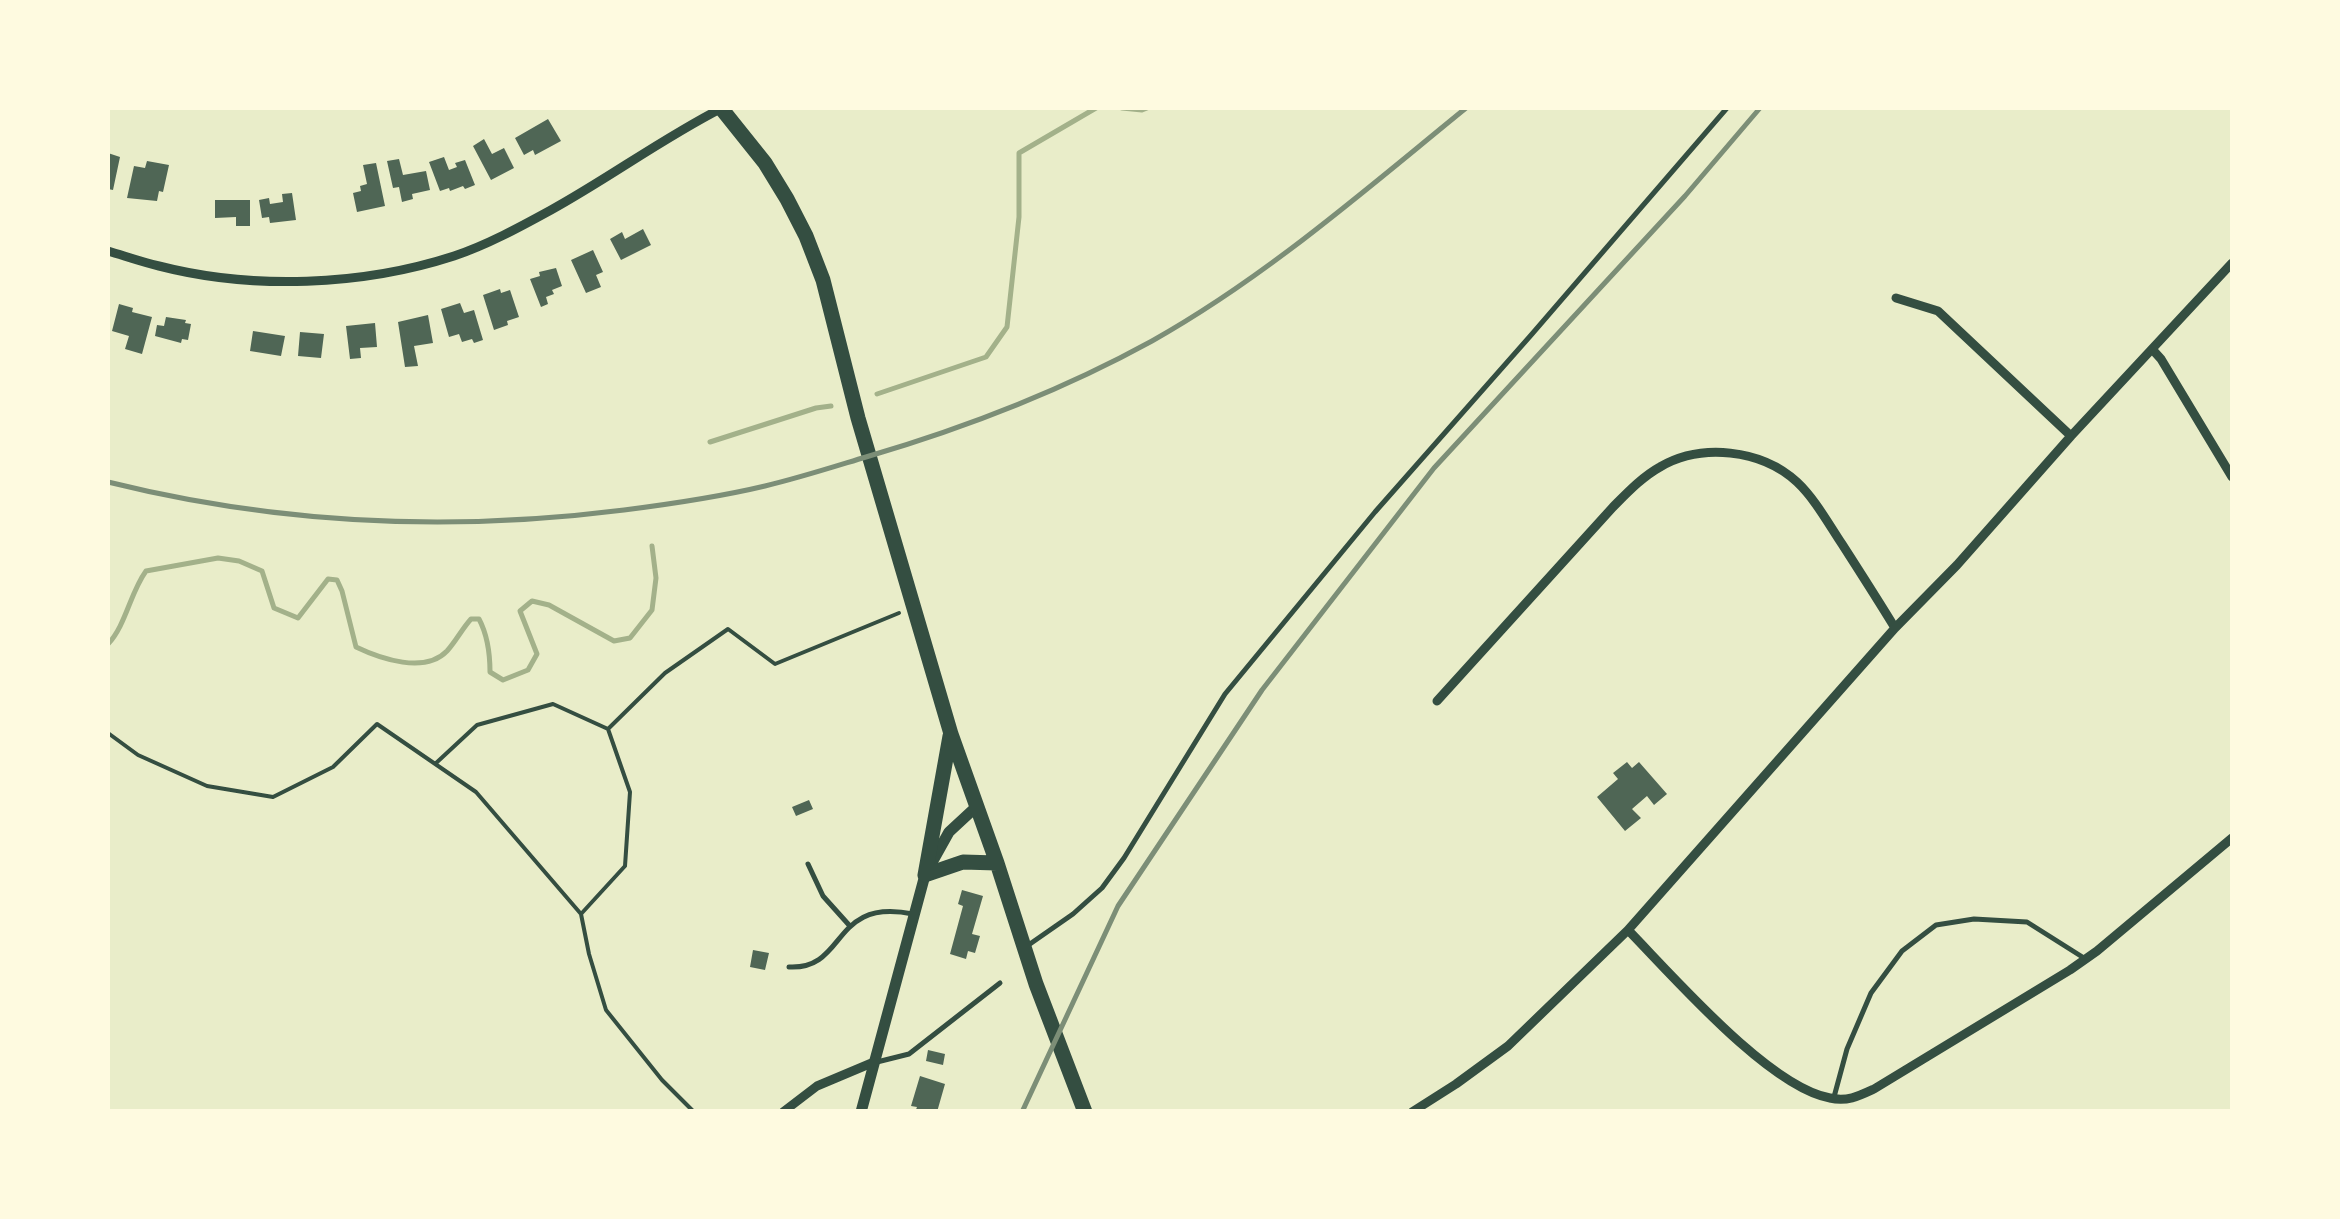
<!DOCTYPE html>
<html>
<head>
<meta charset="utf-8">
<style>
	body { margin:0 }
	#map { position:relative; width:2340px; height:1219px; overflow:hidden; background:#e9edc9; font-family:Figtree,sans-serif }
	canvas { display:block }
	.frame { position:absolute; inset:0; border:110px solid #fefae0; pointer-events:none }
</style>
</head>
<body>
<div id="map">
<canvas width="2340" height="1219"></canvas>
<div class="frame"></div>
</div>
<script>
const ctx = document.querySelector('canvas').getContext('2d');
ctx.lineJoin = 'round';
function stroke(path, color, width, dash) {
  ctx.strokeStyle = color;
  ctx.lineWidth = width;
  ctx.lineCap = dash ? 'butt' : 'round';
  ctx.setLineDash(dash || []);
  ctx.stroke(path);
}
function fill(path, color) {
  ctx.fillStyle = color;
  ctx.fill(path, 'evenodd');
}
const stream = new Path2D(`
	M1122,108L1142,110L1147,108
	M877,394L986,357L1007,327L1019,217V153L1096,108
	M710,442L816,408L831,406
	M108,644C126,625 130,593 146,571L218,558L239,561L262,571L274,608L298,618L328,579L337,580L342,591L356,647C381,659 425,674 447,651C456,641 462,629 471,619H479C488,636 490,653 490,672L503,680L528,670L537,654L520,611L532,601L549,605L614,641L630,638L652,610L656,578L652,546`);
const building = new Path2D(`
	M548,119L561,141L535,155L533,150L524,155L515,138Z
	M484,139L492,154L504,148L514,168L491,180L473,146Z
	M108,153L120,157L113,190L108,189Z
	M444,157L449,170L457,167L455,163L465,160L475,185L465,189L463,186L450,191L449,188L440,191L429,162Z
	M399,159L403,175L426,171L430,190L412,194L413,199L402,202L399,187L393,188L387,161Z
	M147,161L169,165L163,192L159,191L157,201L127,198L134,166L145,168Z
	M376,163L385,206L357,212L353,193L361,191L360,186L367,184L363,165Z
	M292,193L296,220L270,223L269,217L262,218L259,200L269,198L270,204L283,202L282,194Z
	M215,200H250V226H236V217L215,218Z
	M643,229L651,245L621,260L610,239L622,232L625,239Z
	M593,250L603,272L596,275L601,287L586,293L571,260Z
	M556,268L562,286L552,290L554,294L546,297L548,304L541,307L530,279L540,276L539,272Z
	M500,289L501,293L510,290L519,317L507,321L508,325L494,330L483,295Z
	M460,303L464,313L474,310L483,340L474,343L472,339L462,342L459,334L449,337L441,309Z
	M119,304L133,308L132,312L152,317L142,354L125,349L129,336L112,331Z
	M428,315L433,343L414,346L418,366L405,367L398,322Z
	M166,317L186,320L185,323L191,324L188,340L182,339L181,343L155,336L157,325L164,326Z
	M375,323L377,347L360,348L361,358L350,359L346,326Z
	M253,331L285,336L281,356L250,351Z
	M300,332L324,334L321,358L298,356Z
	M1627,762L1632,768L1639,762L1667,794L1654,805L1647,796L1632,809L1641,818L1625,831L1597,797L1618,779L1613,773Z
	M809,800L813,809L796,816L792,807Z
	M962,890L983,896L972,934L980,936L975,953L968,951L966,959L950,954L963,906L958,904Z
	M753,950L769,953L765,970L750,967Z
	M928,1050L945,1054L943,1065L926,1061Z
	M920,1076L945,1084L937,1112H915L917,1107L911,1106Z`);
const path = new Path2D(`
	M608,729L665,673L728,629L775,664L899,613
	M108,733L138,755L207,786L273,797L333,767L377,724L476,792L581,914L589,954L606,1010L662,1080L694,1112
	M435,764L477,725L553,704L608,729L630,792L625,866L581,914`);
const service = new Path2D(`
	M808,864L823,896L849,925
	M1027,946L1073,914L1102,888L1124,858L1225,694L1375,512L1532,334L1727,108
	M789,967C848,970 830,897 913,914
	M877,1062L909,1054L1000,983
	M1834,1097L1847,1049L1871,993L1902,951L1936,925L1974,919L2027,922L2084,958`);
const minor = new Path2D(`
	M108,251C125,256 142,262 159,266C252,290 362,286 454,256C487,245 520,227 551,210C609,178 663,138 722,108
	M1896,298L1938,311L2071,436
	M2152,349L2161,359L2232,477
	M1437,701L1613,507C1627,493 1642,477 1660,467C1701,443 1761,449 1797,482C1815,499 1828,523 1842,544C1860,572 1878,600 1895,628
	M1628,930C1673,976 1769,1087 1830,1098C1847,1102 1859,1096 1874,1089L2070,970L2097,951L2232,838
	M783,1112L817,1086L874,1062
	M1412,1112L1456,1084L1508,1046L1628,930L1895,628L1957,565L2071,436L2232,263`);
const tertiary = new Path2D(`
	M861,1112L925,875L949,832L976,807`);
const primary = new Path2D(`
	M721,108L765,163L787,199L806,236L823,280L858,418L951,734L997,863L1036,984L1085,1112
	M925,875L950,736
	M925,875L963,862L997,863`);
const rail = new Path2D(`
	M108,482C277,524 451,532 624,510C671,504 719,497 765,486C799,478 833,467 866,457C965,428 1061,391 1152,341C1266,277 1365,190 1466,108
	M1022,1112L1118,906L1262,690L1434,468L1685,196L1760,108`);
stroke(stream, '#a3b18a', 5);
fill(building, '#4f6655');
stroke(path, '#344e41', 4);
stroke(service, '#344e41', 5);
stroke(minor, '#344e41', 9);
stroke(tertiary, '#344e41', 11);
stroke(primary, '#344e41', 15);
stroke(rail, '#7c8e77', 5);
</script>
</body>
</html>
